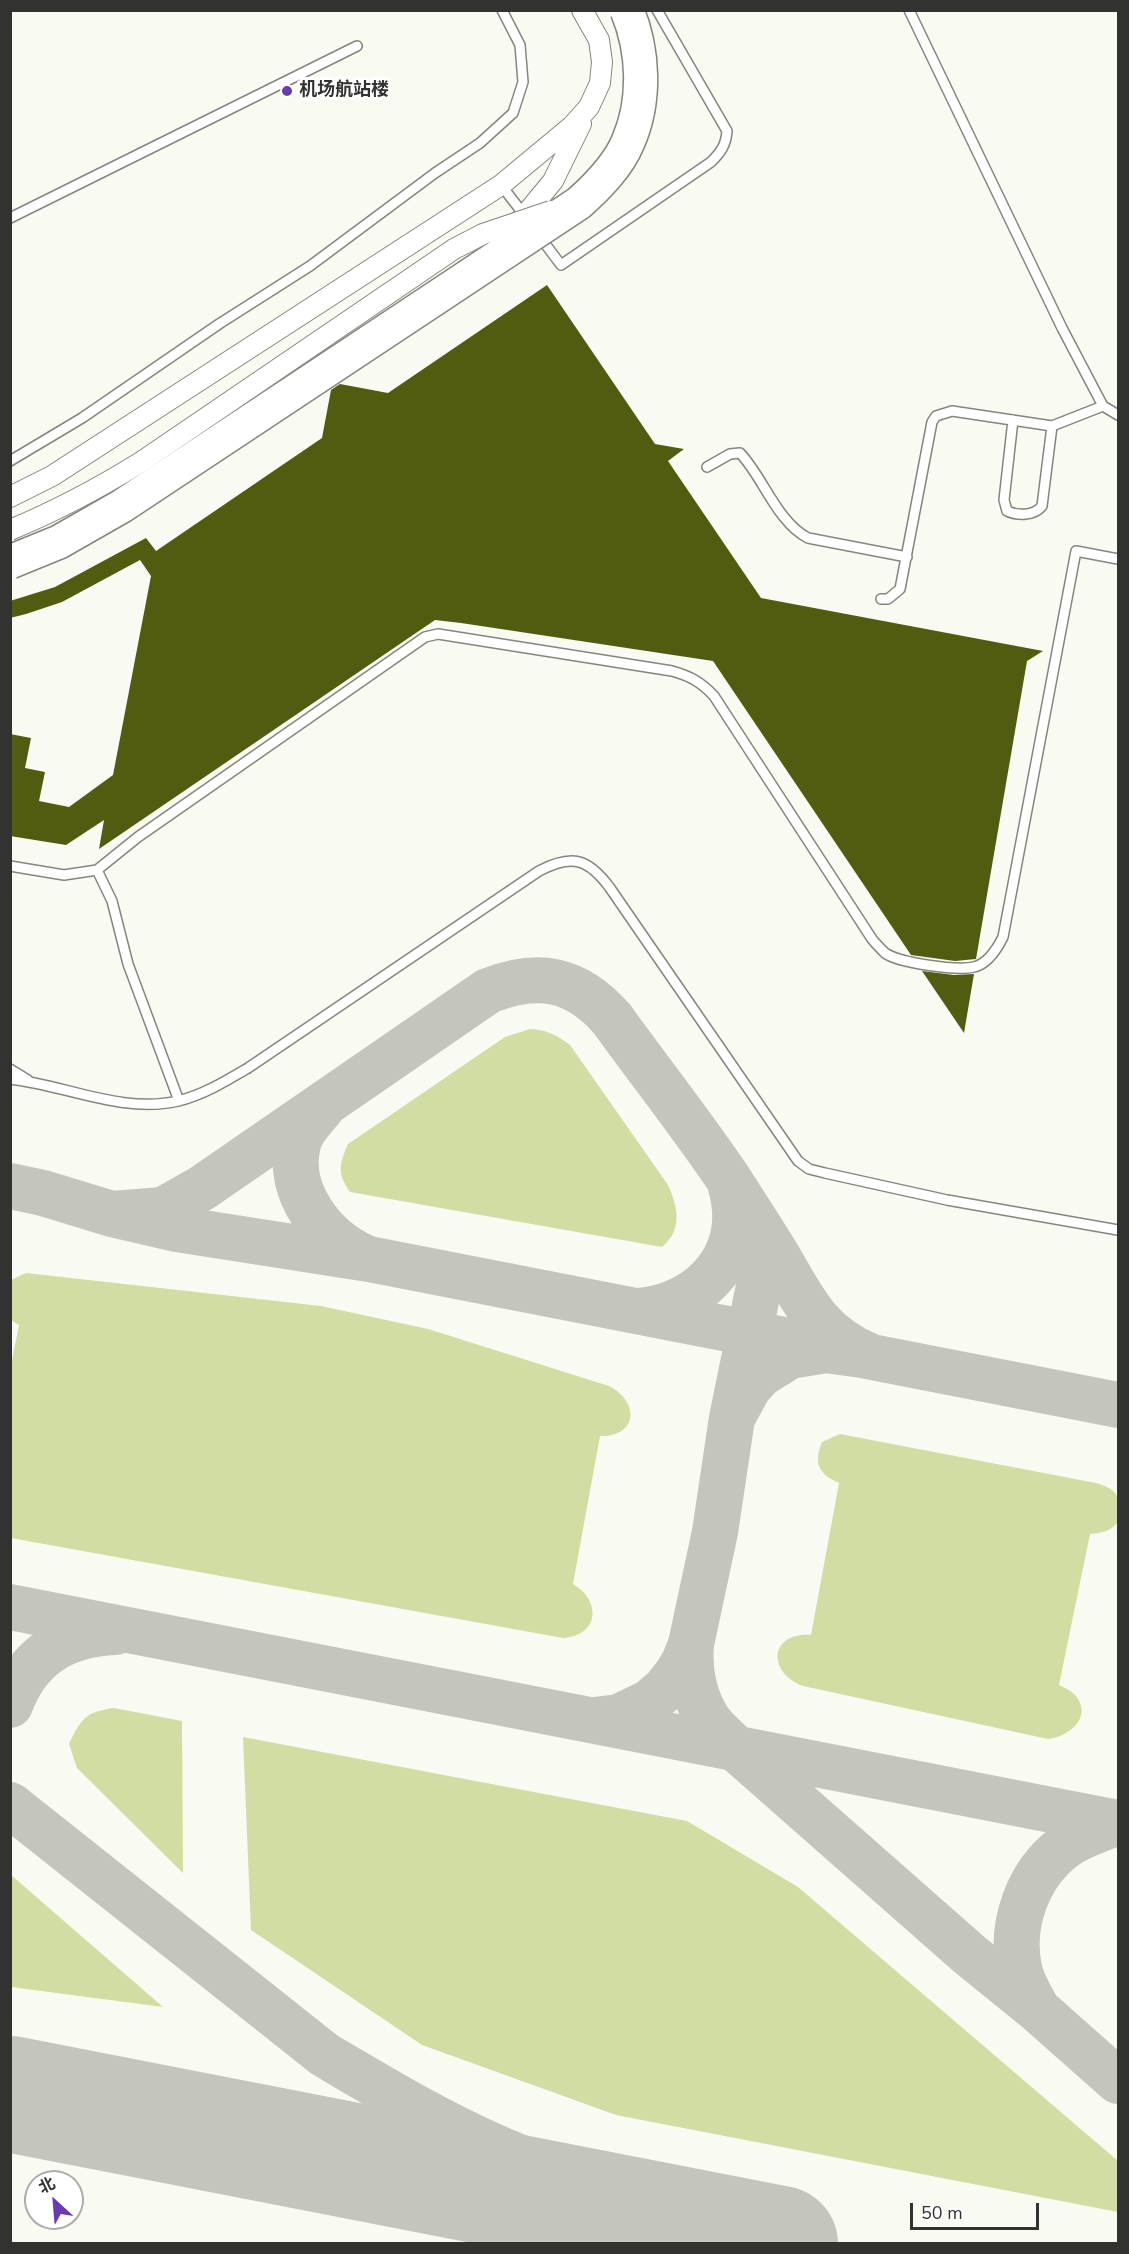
<!DOCTYPE html>
<html>
<head>
<meta charset="utf-8">
<style>
	body { margin:0 }
	#map { position:relative; width:1129px; height:2254px; overflow:hidden; background:#f9fbf2; font-family:"Nunito Sans","Noto Sans SC",sans-serif }
	canvas { display:block }
	.frame { position:absolute; inset:0; border:12px solid #323330; pointer-events:none }
	.north { position:absolute; left:24px; top:2170px; width:60px; height:60px; box-sizing:border-box; background:#fff; border:2px solid #adadac; border-radius:50%; rotate:334deg; font-size:16px; font-weight:700; line-height:24px; text-align:center; color:#323330 }
	.north::after { content:''; display:block; margin:auto; width:21px; height:27px; background:#6b3ab2; clip-path:polygon(50% 0,100% 100%,50% 72%,0 100%) }
	.scale { position:absolute; left:910px; top:2203px; width:129px; height:27px; box-sizing:border-box; border:3px solid #323330; border-top:0; padding-left:8px; font-size:18px; line-height:21px; white-space:nowrap; color:#323330; -webkit-text-stroke:4px #fff; paint-order:stroke }
</style>
</head>
<body>
<div id="map">
<canvas width="1129" height="2254"></canvas>
<div class="frame"></div>
<div class="north">北</div>
<div class="scale">50 m</div>
</div>
<script>
const ctx = document.querySelector('canvas').getContext('2d');
ctx.lineJoin = 'round';
function fill(path, color) {
  ctx.fillStyle = color;
  ctx.fill(path, 'evenodd');
}
function stroke(path, color, width, dash) {
  ctx.strokeStyle = color;
  ctx.lineWidth = width;
  ctx.lineCap = dash ? 'butt' : 'round';
  ctx.setLineDash(dash || []);
  ctx.stroke(path);
}
function write(font, color, halo, rows, align = 'center') {
  ctx.font = font + ' "Nunito Sans","Noto Sans SC",sans-serif';
  ctx.lineWidth = 6;
  ctx.setLineDash([]);
  ctx.textBaseline = 'middle';
  ctx.strokeStyle = halo;
  ctx.fillStyle = color;
  for (const [text, x, y, turn = 0] of rows) {
    ctx.save();
    ctx.translate(x, y);
    ctx.rotate((+turn || 0) * Math.PI / 180);
    ctx.textAlign = isNaN(turn) ? turn : align;
    if (halo) ctx.strokeText(text, 0, 0);
    ctx.fillText(text, 0, 0);
    ctx.restore();
  }
}
const green = new Path2D(`
	M530,1029C547,1030 557,1035 570,1045L668,1185C678,1207 683,1230 662,1247L350,1192C337,1173 339,1165 348,1144L505,1037Z
	M26,1273L321,1306L428,1329L609,1386C641,1403 637,1437 600,1436L573,1584C602,1601 599,1636 563,1638L11,1538L10,1370L19,1325L11,1320V1280Z
	M840,1434L1096,1483C1121,1490 1119,1498 1118,1521C1113,1531 1101,1533 1090,1534L1059,1685C1065,1688 1072,1691 1076,1696C1093,1718 1068,1737 1048,1739L803,1686C767,1673 769,1632 811,1635L839,1483C819,1474 813,1464 822,1442Z
	M114,1708L182,1721L183,1873L77,1768L69,1744C81,1719 85,1712 114,1708Z
	M243,1737L687,1821L798,1887L1118,2161V2212L616,2115L422,2045L251,1930Z
	M11,1875L163,2007L11,1987Z`);
const taxiway = new Path2D(`
	M321,1109C313,1119 301,1130 298,1144C286,1191 323,1239 364,1257
	M10,1186L43,1193L112,1214L177,1229L369,1259L1118,1405
	M112,1214L163,1210L202,1188L488,991C538,971 576,978 612,1019C651,1073 693,1126 730,1181C747,1208 765,1235 781,1262C806,1305 820,1335 869,1356L826,1350L790,1356L761,1374L749,1387L732,1418
	M641,1312L639,1311C705,1305 749,1252 731,1187
	M10,1607L1118,1823
	M691,1644C689,1671 694,1698 709,1721C716,1731 727,1739 735,1748L970,1955L1039,2011L1118,2081
	M10,1705C28,1656 64,1634 115,1632
	M594,1720L619,1717L650,1702L665,1689L676,1675L684,1662L691,1644L715,1532L732,1418L759,1286L763,1253L762,1241L756,1228
	M10,1805L325,2055C381,2088 436,2121 495,2147C580,2184 670,2210 758,2239
	M1038,2010C1030,1996 1022,1983 1019,1968C1010,1924 1028,1874 1064,1847C1080,1835 1100,1830 1118,1822
	M515,2163C549,2189 560,2202 572,2244
	M657,2244L679,2237L724,2238`);
const runway = new Path2D(`
	M10,2094L780,2244`);
const building = new Path2D(`
	M547,285L655,444L684,449L668,461L761,598L1043,651L1027,661L976,959L955,961L911,955L713,661L461,623L435,620L99,849L104,820L66,845L10,836V734L31,738L25,768L45,772L39,801L69,807L113,775L151,576L140,560L62,602L26,614L10,618V601L55,587L146,538L156,551L322,438L331,390L340,384L388,393Z
	M922,971L954,975L974,974L964,1033Z`);
const service = new Path2D(`
	M909,10L1062,328L1103,406L1118,415
	M501,185L525,216
	M10,218L357,46
	M540,237L561,265L711,162C721,152 726,145 727,131L657,10
	M1013,420L1004,500L1007,511C1018,516 1034,516 1042,506L1052,426
	M10,461L82,418L219,324L310,266L435,173L480,143L513,113L523,82L520,45L502,10
	M707,467L730,454L740,453C763,477 777,522 808,538L907,557
	M881,599H888L900,589L932,422L936,416L952,411L1052,426L1103,406
	M10,866L64,875L97,870L138,837L425,637L438,634L672,671C690,676 701,682 714,696L872,939C876,944 881,949 885,953C899,963 957,971 974,967C988,964 997,949 1003,937L1076,551L1118,559
	M97,870L112,901L128,964L179,1101
	M10,1069L28,1080
	M10,1079C65,1085 123,1114 178,1101C203,1095 226,1081 248,1068L539,871C572,854 588,858 610,888L798,1161L809,1169L825,1173L947,1200L1118,1230`);
const minor = new Path2D(`
	M515,227L553,181L581,124
	M10,497L52,476L501,185L572,126L589,107L600,83L602,62L599,40L582,10`);
const minorBridge = new Path2D(`
	M10,530C56,511 99,488 141,462L454,249L483,234L551,211`);
const trunkBridge = new Path2D(`
	M10,562L59,542L122,506L579,203C598,186 618,166 628,142C646,101 644,51 627,10`);
const markers = [
	[287,91,6,"#6b3ab2"]
];
const poiNames = [
	["机场航站楼",299,91]
];
fill(green, '#d1dda2');
stroke(taxiway, '#c4c6be', 46);
stroke(runway, '#c4c6be', 116);
fill(building, '#515c11');
stroke(service, '#84867e', 12);
stroke(minor, '#84867e', 22);
stroke(service, '#fff', 9);
stroke(minor, '#fff', 20);
stroke(minorBridge, '#84867e', 22, []);
stroke(trunkBridge, '#84867e', 36, []);
stroke(minorBridge, '#fff', 20);
stroke(trunkBridge, '#fff', 33);
for (const [x, y, r, color] of markers) {
  const dot = new Path2D();
  dot.arc(x, y, r, 0, 2 * Math.PI);
  ctx.fillStyle = color;
  ctx.fill(dot);
  stroke(dot, '#fff', 2);
}
write('bold 18px', '#323330', '#fff', poiNames, 'left');
</script>
</body>
</html>
